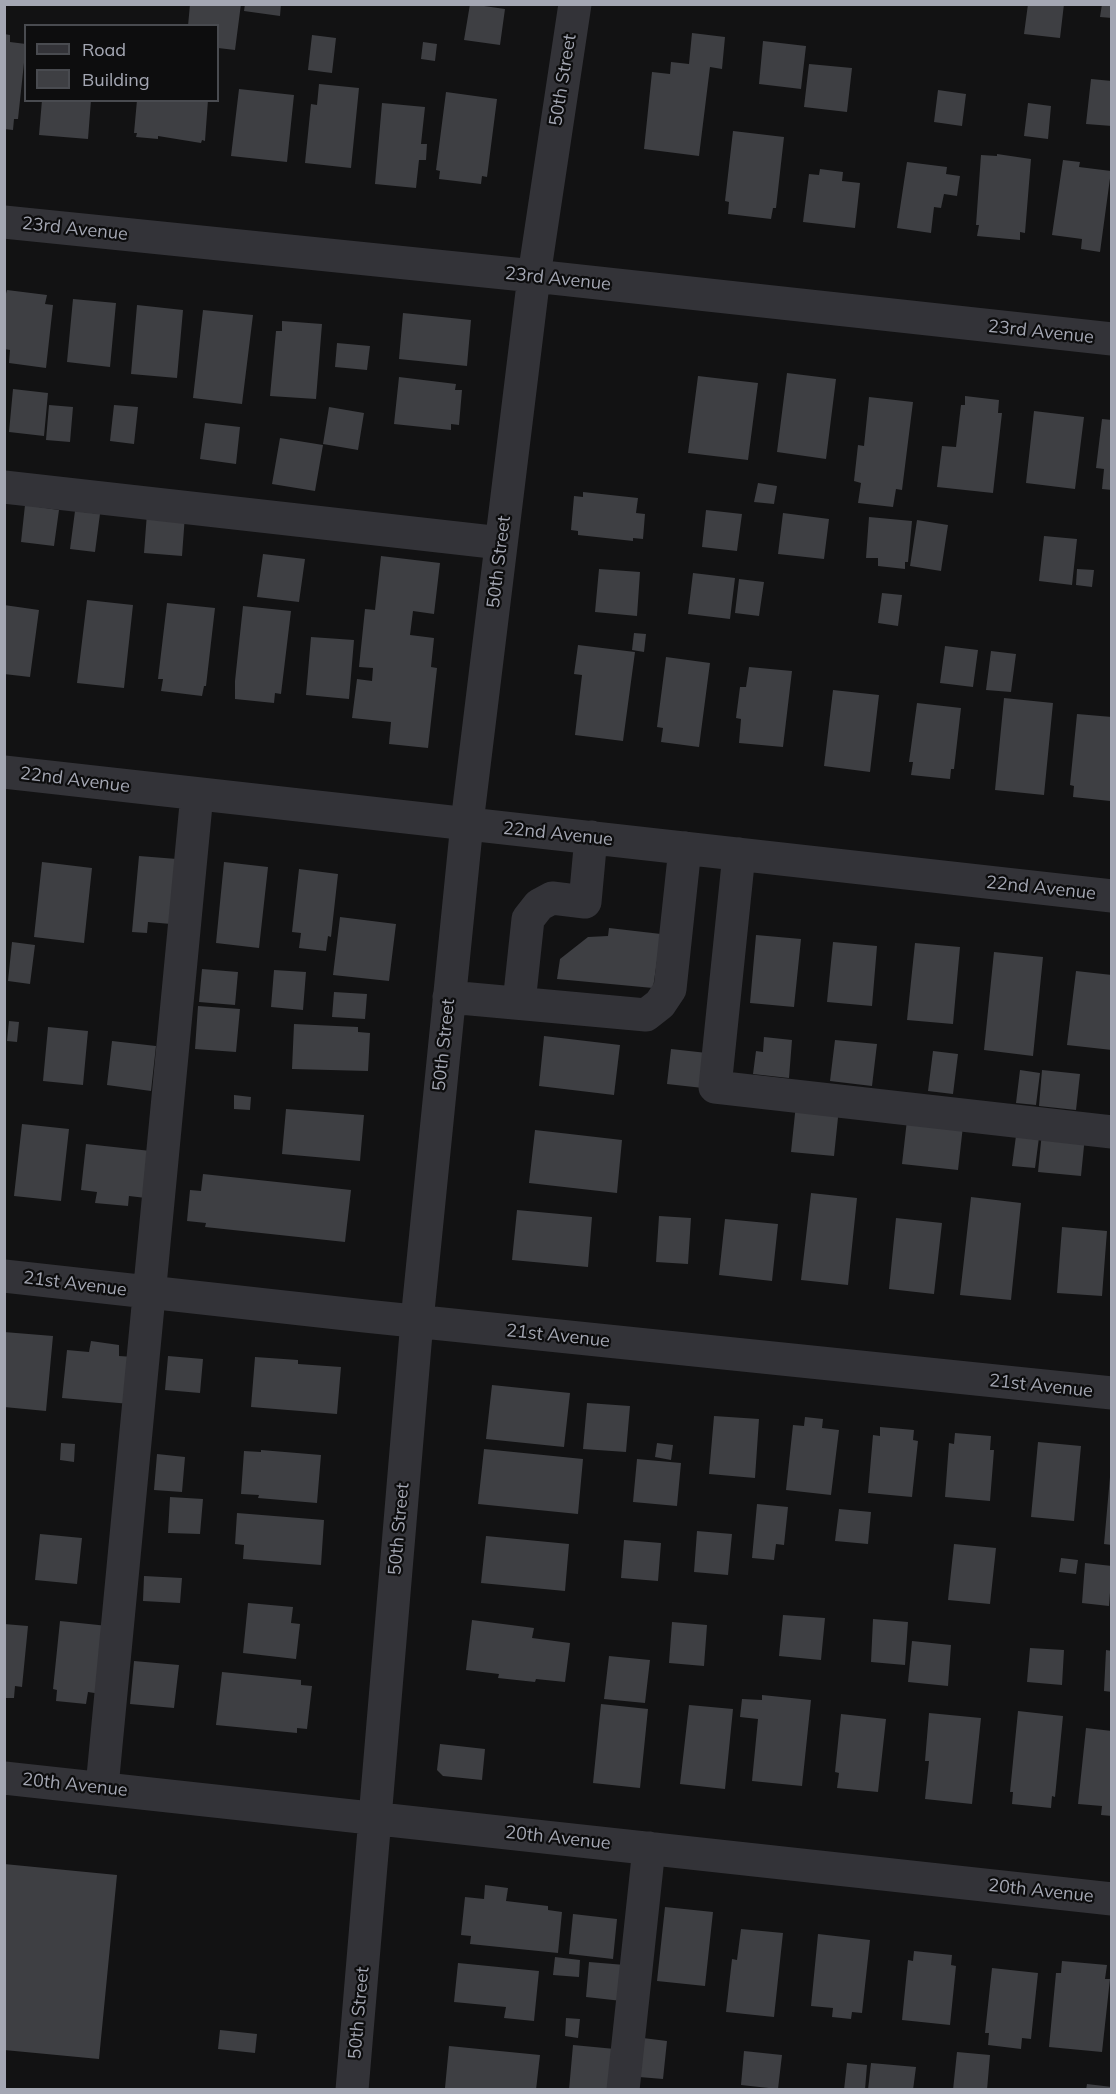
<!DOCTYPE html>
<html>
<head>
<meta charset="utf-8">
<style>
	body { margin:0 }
	#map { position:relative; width:1116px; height:2094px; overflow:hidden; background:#121213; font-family:Mulish,sans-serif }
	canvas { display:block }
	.frame { position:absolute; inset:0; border:6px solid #a4a7b3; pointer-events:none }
	.legend { position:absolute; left:24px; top:24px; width:195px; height:78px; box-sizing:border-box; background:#0d0d0e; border:2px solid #494b50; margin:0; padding:8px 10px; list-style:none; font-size:18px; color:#a4a7b3 }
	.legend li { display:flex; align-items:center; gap:12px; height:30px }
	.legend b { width:30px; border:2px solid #494b50 }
</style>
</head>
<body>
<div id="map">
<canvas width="1116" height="2094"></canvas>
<div class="frame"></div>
<ul class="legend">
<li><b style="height:8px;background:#333338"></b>Road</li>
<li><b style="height:16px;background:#3e3f43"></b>Building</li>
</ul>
</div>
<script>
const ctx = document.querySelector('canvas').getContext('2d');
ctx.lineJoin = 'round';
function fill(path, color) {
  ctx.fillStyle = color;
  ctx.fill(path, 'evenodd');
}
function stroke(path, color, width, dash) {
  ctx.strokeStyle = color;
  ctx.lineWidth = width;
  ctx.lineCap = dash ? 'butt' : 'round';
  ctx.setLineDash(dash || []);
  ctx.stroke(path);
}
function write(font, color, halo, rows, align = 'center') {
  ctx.font = font + ' Mulish,sans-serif';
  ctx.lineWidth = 4.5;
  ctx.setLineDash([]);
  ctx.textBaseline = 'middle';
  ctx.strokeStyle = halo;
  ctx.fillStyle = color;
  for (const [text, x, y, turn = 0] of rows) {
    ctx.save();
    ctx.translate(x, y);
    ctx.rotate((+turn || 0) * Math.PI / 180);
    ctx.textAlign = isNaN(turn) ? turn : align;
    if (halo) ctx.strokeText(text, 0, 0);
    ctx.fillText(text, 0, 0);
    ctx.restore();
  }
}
const building = new Path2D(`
	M190,4H241L235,50L218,48V26H188Z
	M245,4H281L280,16L244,11Z
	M470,4L505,9L500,45L464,40Z
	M1028,4H1064L1060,38L1024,34Z
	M1102,4H1112V18L1100,17Z
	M692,33L725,37L722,69L710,67L699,156L644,149L652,72L670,74L671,62L689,64Z
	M4,34L10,35V42L26,44L18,119H14L13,130L4,129Z
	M312,35L336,38L332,73L308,70Z
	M763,41L806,46L801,89L759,84Z
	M423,42L437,44L435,61L421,59Z
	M809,64L852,68L847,112L804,107Z
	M1091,79L1112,81V126L1086,124Z
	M319,84L359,88L351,168L305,163L311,104L317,105Z
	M239,89L294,95L287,162L231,156Z
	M938,90L966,94L962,126L934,122Z
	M446,92L497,99L487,177L482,176L481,184L439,179L440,171L436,170Z
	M42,100H91L88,139L39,135Z
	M137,100H208L205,141L202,140L201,143L158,136V139L136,137L137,133H134Z
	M382,103L425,107L421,144H427L426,160H419L416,188L375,184Z
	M1028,103L1051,106L1048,139L1024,136Z
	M733,131L784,137L776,208H773L771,219L728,214L729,202L725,201Z
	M997,154L1031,159L1025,233L1020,232V240L977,236L979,225H976L981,155L997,156Z
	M1063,160L1080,162L1079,167L1111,171L1100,252L1081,249L1082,239L1052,235Z
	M907,162L947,167L946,174L960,176L957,196L944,194L941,208L934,207L931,233L897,228Z
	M820,169L843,172L842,181L860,183L855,228L803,222L809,174L819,175Z
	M7,290L47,295L45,304L53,305L46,368L9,363L10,350L4,349V301Z
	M73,299L116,303L110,367L67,362Z
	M137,305L183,310L177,378L131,374Z
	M203,310L253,315L242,404L193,398Z
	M403,313L471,320L467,366L399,359Z
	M282,321L322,324L316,399L270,396L276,331H282Z
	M337,343L370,346L367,370L335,367Z
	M787,373L836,379L826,459L777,452Z
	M698,376L758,383L748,460L688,453Z
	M399,377L456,384L455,390H462L459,425L451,424V430L394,424Z
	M13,389L48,393L44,436L9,432Z
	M965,396L999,400L998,413H1002L993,493L937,487L942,446L956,447L961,405H965Z
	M869,397L913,402L902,490L896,489L893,507L858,503L861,483L854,481L858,445L864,446Z
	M49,405L73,407L70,442L46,440Z
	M114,405L138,407L134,444L110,441Z
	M329,407L364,413L358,450L323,444Z
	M1034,411L1084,417L1075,489L1026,483Z
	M1102,419L1112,420V490L1102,489L1104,469L1096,468Z
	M205,423L240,427L236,464L200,459Z
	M280,438L323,445L315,491L272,484Z
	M758,483L777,486L774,504L754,502Z
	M583,492L638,498L636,513L645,514L643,539L633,538V541L578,535V531L571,530L574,496L583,497Z
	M25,505L59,510L54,546L21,542Z
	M706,510L742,514L737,551L702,547Z
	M75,511L100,514L95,552L70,549Z
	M147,513L185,515L182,556L144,553Z
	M783,513L829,519L824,559L778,554Z
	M869,517L912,521L908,562H905V569L878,566V558H866Z
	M917,520L948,525L941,571L910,566Z
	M1044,536L1077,539L1072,585L1039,581Z
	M263,554L305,559L299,602L257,597Z
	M381,556L440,563L434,614L413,611L410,635L434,638L431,667L437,668L428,748L389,744L391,722L352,718L357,679L372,681L373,668L359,667L365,609L375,610Z
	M599,569L640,572L637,616L595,612Z
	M1077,569L1094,570L1092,587L1076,585Z
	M693,573L735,578L730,619L688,614Z
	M739,579L764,582L759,616L735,613Z
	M882,593L902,595L898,626L878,623Z
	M87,600L133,605L124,688L77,683Z
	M167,603L215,608L206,686H204L202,696L161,691L163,679H158Z
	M4,605L39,610L30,677L4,674Z
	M243,606L291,611L281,694L275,693L274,703L235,699V681Z
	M634,633L646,634L644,652L632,650Z
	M311,637L354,640L349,699L306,695Z
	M578,645L635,652L623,741L575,735L582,675L574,674Z
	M945,646L978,650L973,687L940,683Z
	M991,651L1016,654L1011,692L986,690Z
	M666,657L710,663L699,747L661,742L663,728L657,727Z
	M749,667L792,671L783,747L739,743L741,719L736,718L740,687H746Z
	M833,690L879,695L870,772L824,766Z
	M1004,698L1053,703L1044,795L995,790Z
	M917,703L961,708L954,769H951L950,779L911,775L913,762H909Z
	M1077,714L1112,717L1110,801L1073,797L1074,786L1070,785Z
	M139,856L177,859L171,924L148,922L147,933L132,932Z
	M42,862L92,868L84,943L34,937Z
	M224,862L268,867L259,948L216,943Z
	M299,869L338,874L331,937L328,936L326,951L299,948L301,933L292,932Z
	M340,917L396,924L389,981L333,975Z
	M609,928L661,934L653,988L557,979L560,959L588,937L608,936Z
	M756,935L801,939L794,1007L750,1003Z
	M12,942L35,945L30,984L8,981Z
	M833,942L877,946L872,1006L827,1002Z
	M915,943L960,947L953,1024L907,1020Z
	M994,952L1043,957L1033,1056L984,1050Z
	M202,969L238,972L235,1005L199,1002Z
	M274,970L306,972L303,1010L271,1007Z
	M1076,971L1112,975V1050L1067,1045Z
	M334,992L367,994L365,1019L332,1017Z
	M198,1006L240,1009L236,1052L195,1049Z
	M9,1021L19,1022L17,1042L7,1041Z
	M294,1024L358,1027V1032L370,1033L368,1071L292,1069Z
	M48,1027L88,1031L83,1085L43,1081Z
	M544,1036L620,1045L614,1095L539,1086Z
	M764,1037L792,1040L789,1078L753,1074L756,1051L763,1052Z
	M835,1040L877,1044L872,1086L830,1081Z
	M112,1041L156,1046L151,1091L107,1085Z
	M671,1049L707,1053L703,1088L667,1084Z
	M933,1051L958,1054L953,1094L928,1091Z
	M1020,1070L1040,1073L1036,1105L1016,1103Z
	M1042,1070L1080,1074L1076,1110L1039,1106Z
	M234,1095L251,1097L250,1110L234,1109Z
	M796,1104L839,1108L834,1156L791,1152Z
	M286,1109L364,1115L360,1161L282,1154Z
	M907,1120L963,1126L958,1170L902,1164Z
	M22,1124L69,1129L61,1201L14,1196Z
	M1017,1128L1040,1130L1035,1168L1012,1166Z
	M535,1130L622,1140L617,1193L529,1183Z
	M1042,1132L1085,1136L1081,1176L1038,1172Z
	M86,1144L151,1151L146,1198L129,1196L128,1206L95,1203L97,1192L81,1190Z
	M203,1174L351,1190L345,1242L205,1227L206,1223L187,1221L190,1190L201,1191Z
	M811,1193L857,1198L848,1285L801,1280Z
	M971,1197L1021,1203L1011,1300L960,1295Z
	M517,1210L592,1217L588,1267L512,1260Z
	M659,1216L691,1218L688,1264L656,1262Z
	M896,1218L942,1223L934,1294L889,1289Z
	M725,1219L778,1224L772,1281L719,1275Z
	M1062,1227L1107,1231L1102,1296L1057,1293Z
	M4,1332L53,1336L46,1411L4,1407Z
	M91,1341L119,1345V1356L134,1357L130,1404L62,1398L67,1350L89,1352Z
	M168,1356L203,1359L200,1393L165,1390Z
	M255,1357L298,1360V1364L341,1367L337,1414L251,1407Z
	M492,1385L570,1393L564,1447L486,1439Z
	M587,1403L630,1406L626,1452L583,1449Z
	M714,1416L759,1419L755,1478L709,1474Z
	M805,1417L823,1419L822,1428L839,1430L831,1495L786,1490L793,1425L804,1426Z
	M880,1427L914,1430L913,1440L918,1441L912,1497L868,1493L873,1435L880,1436Z
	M955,1433L991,1436L990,1450H994L990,1501L945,1497L949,1443L954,1444Z
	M1038,1442L1081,1446L1074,1521L1031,1517Z
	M61,1443L75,1444L74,1462L60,1460Z
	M657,1443L673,1445L671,1460L655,1457Z
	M484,1449L583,1459L578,1514L478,1504Z
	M261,1450L321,1455L317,1503L258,1498L259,1495L241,1494L244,1451L261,1452Z
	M157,1454L185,1457L182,1492L154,1490Z
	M637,1459L681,1463L677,1506L633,1502Z
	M1110,1477H1112V1545L1104,1544Z
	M170,1497L203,1499L200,1534L168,1533Z
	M757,1504L788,1507L784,1545L776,1544L774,1560L752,1558Z
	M839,1509L871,1512L868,1544L835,1541Z
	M237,1513L324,1520L321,1565L243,1559L244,1545L235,1544Z
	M697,1531L732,1534L728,1575L694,1572Z
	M40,1534L82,1538L77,1584L35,1580Z
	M486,1536L569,1544L565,1591L481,1583Z
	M624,1540L661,1543L658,1581L621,1578Z
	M954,1544L996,1548L990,1604L948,1600Z
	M1061,1558L1078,1560L1076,1574L1059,1572Z
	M1085,1563L1112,1566L1109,1606L1082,1603Z
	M144,1576L182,1578L180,1603L143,1601Z
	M248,1603L293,1607L291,1623L300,1624L296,1659L243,1653Z
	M783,1615L825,1618L821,1660L779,1656Z
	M873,1619L908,1622L905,1665L871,1662Z
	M472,1620L534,1628L532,1638L570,1643L565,1682L536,1679L535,1682L498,1678L499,1674L466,1670Z
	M60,1621L108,1626L101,1694L88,1692L86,1704L56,1701L57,1690L53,1689Z
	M672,1622L707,1625L704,1666L669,1663Z
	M4,1624L28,1626L22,1687L15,1686L14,1698H4Z
	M912,1641L951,1645L948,1686L908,1682Z
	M1030,1648L1064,1650L1062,1685L1027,1682Z
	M1106,1650L1112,1651V1692L1104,1691Z
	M609,1656L650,1660L645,1703L604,1699Z
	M134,1661L179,1665L174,1708L130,1704Z
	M222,1672L301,1680V1685L312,1686L307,1729L297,1728V1733L216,1725Z
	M762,1695L811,1700L802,1786L752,1781L758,1719L740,1717L742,1699L762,1700Z
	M601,1704L648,1709L640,1788L593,1783Z
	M689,1705L733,1709L725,1789L680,1784Z
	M1018,1711L1063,1716L1055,1797L1052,1796L1051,1808L1012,1804L1013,1792H1010Z
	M929,1713L981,1718L972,1804L925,1799L929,1761H925Z
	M841,1714L886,1719L878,1792L837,1788L839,1773L835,1772Z
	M1086,1728L1112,1731V1816L1101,1815L1102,1806L1078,1804Z
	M440,1744L485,1749L482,1780L443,1776L437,1770Z
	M4,1864L117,1875L99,2059L4,2050Z
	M485,1885L508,1888L506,1901L548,1906V1910L562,1912L558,1953L470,1944L471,1936L461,1935L465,1897L484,1899Z
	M665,1907L713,1912L705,1986L657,1981Z
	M573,1914L617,1919L613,1959L569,1954Z
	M741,1929L783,1933L774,2017L726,2012L732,1959L737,1960Z
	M818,1934L870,1940L862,2013L852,2012L851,2019L832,2017L833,2008L811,2006Z
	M914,1951L952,1955L951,1965L956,1966L950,2025L902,2020L908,1960L913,1961Z
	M555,1957L580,1960L579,1977L553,1975Z
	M1062,1961L1107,1965L1105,1979H1110L1102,2052L1049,2047L1056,1973H1061Z
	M589,1962L625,1965L622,2001L586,1997Z
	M458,1963L539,1971L534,2021L504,2018L506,2007L454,2002Z
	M992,1968L1038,1973L1031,2039L1022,2038L1021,2049L988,2045L989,2033H985Z
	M566,2018L580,2019L578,2038L565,2036Z
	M220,2030L257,2034L255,2053L218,2049Z
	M643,2038L667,2041L663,2079L639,2077Z
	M573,2045L615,2049L611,2090H569Z
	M449,2046L540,2055L536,2090L445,2088Z
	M744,2051L782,2055L778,2089L741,2085Z
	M957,2052L990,2055L987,2090H953Z
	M847,2063L867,2065L865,2090H844Z
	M871,2063L916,2067L913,2090H868Z
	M1087,2084L1112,2087V2090H1086Z`);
const minor = new Path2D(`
	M4,222L534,276L1112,339
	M4,487L501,543
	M4,772L1112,896
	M739,854L715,1087L1112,1132
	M449,997L646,1015L660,1004L670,989L685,848
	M519,1003L528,919L539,905L552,898L585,902L591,837
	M4,1276L365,1316L1112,1393
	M4,1778L1112,1899
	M102,1787L197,794
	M352,2090L417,1321L467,823L534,276L575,4
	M623,2090L649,1848`);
const streetNames = [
	["50th Street",563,80,-81],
	["23rd Avenue",75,229,6],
	["23rd Avenue",558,279,6],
	["23rd Avenue",1041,332,6],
	["50th Street",499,562,-83],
	["22nd Avenue",75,780,7],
	["22nd Avenue",558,834,6],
	["22nd Avenue",1041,888,6],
	["50th Street",444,1045,-84],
	["21st Avenue",75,1284,7],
	["21st Avenue",558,1336,6],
	["21st Avenue",1041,1386,6],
	["50th Street",399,1529,-85],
	["20th Avenue",75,1785,6],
	["20th Avenue",558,1838,6],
	["20th Avenue",1041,1891,6],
	["50th Street",359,2013,-85]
];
fill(building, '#3e3f43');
stroke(minor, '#333338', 33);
write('18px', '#a4a7b3', '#0d0d0e', streetNames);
</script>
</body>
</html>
